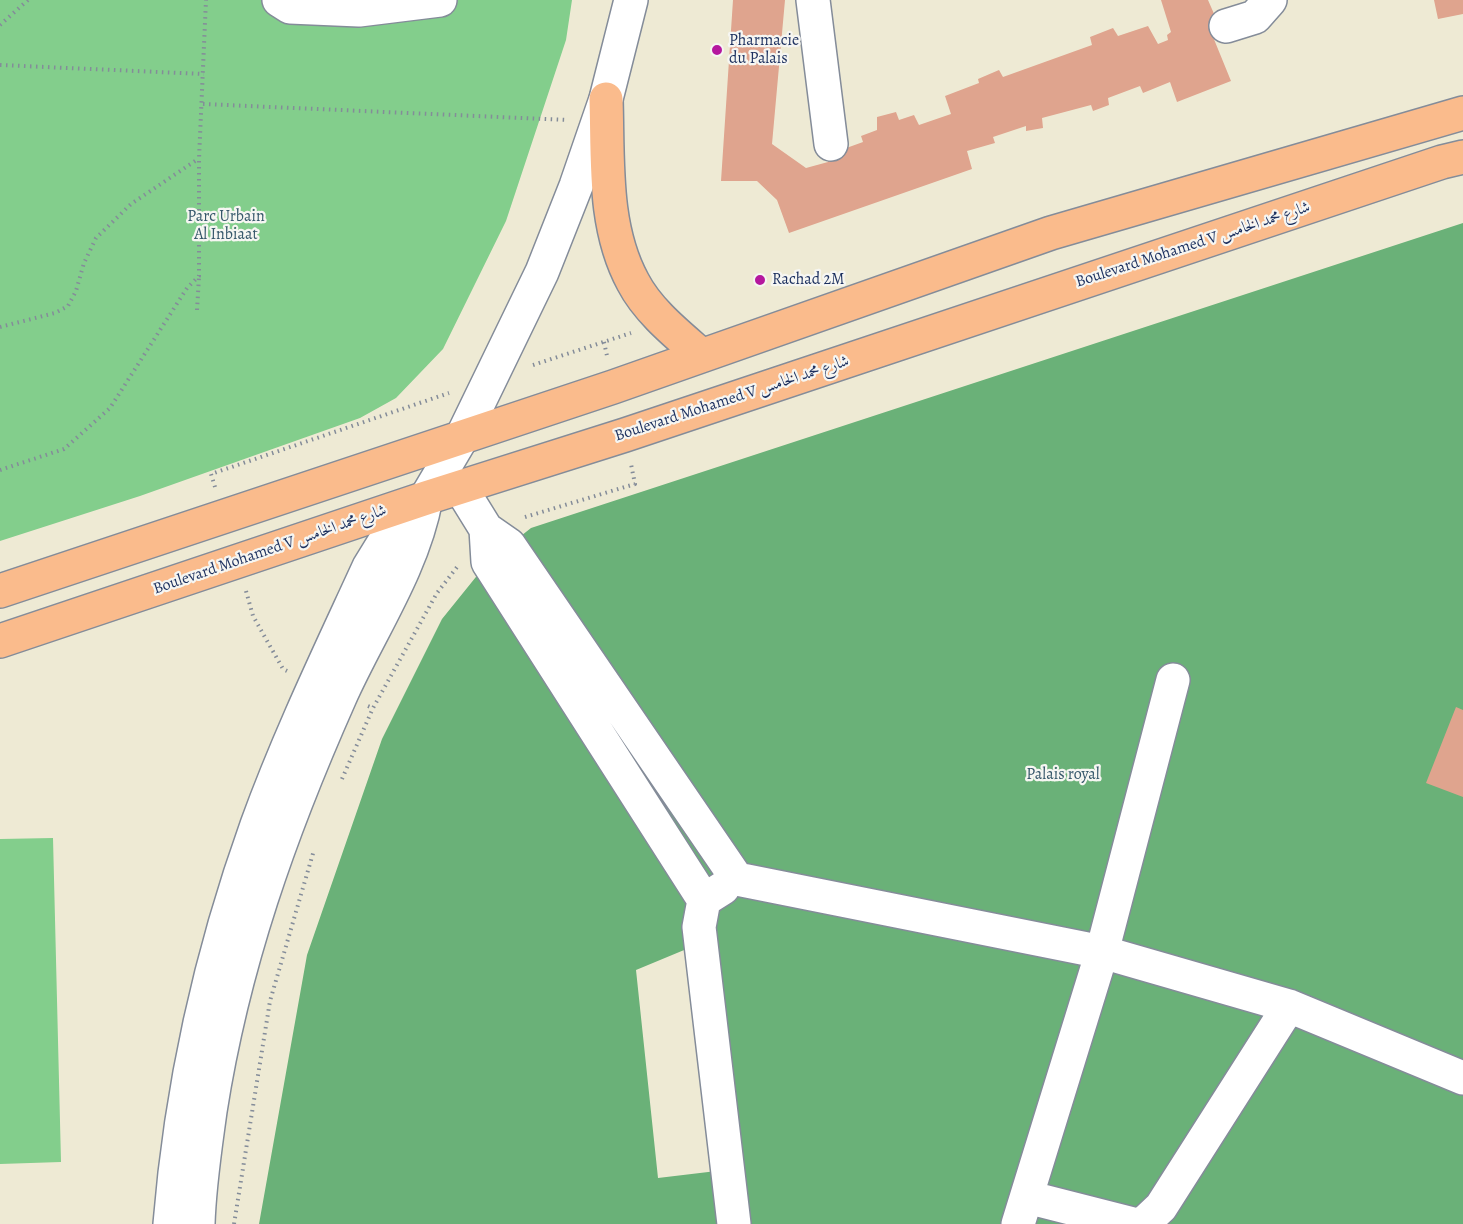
<!DOCTYPE html>
<html>
<head>
<meta charset="utf-8">
<style>
	body { margin:0 }
	canvas { display:block; background:#eeead4 }
</style>
</head>
<body>
<canvas width="1463" height="1224"></canvas>
<script>
const ctx = document.querySelector('canvas').getContext('2d');
ctx.lineJoin = 'round';
function fill(path, color) {
  ctx.fillStyle = color;
  ctx.fill(path, 'evenodd');
}
function stroke(path, color, width, dash) {
  ctx.strokeStyle = color;
  ctx.lineWidth = width;
  ctx.lineCap = dash ? 'butt' : 'round';
  ctx.setLineDash(dash || []);
  ctx.stroke(path);
}
function write(font, color, halo, rows, align = 'center') {
  ctx.font = font + ' Alegreya,Amiri,serif';
  ctx.lineWidth = 4.5;
  ctx.setLineDash([]);
  ctx.textBaseline = 'middle';
  ctx.strokeStyle = halo;
  ctx.fillStyle = color;
  for (const [text, x, y, turn = 0] of rows) {
    ctx.save();
    ctx.translate(x, y);
    ctx.rotate((+turn || 0) * Math.PI / 180);
    ctx.textAlign = isNaN(turn) ? turn : align;
    if (halo) ctx.strokeText(text, 0, 0);
    ctx.fillText(text, 0, 0);
    ctx.restore();
  }
}
const green = new Path2D(`
	M0,0H572L566,40L506,221L443,349L396,398L360,418L140,496L0,541Z
	M53,838L61,1162L0,1164V839Z`);
const forest = new Path2D(`
	M1463,223V1224H259L307,955L382,739L442,619L488,562L531,528ZM701,943L725,1170L658,1178L636,970Z`);
const building = new Path2D(`
	M733,0H785L772,144L806,168L828,162L827,155L863,142L861,136L877,130V117L896,112L899,120L914,115L919,125L951,114L945,96L979,83L978,79L999,70L1003,77L1092,45L1090,37L1113,28L1118,36L1148,26L1158,44L1168,40L1167,35L1171,32L1161,0H1208L1218,23L1209,27L1231,81L1177,102L1170,82L1143,93L1140,86L1108,98L1109,105L1093,111L1091,105L1042,118L1043,128L1026,131V126L993,137L995,143L967,151L972,169L789,233L777,200L757,181H721Z
	M1434,0H1463V14L1438,19Z
	M1456,707L1463,710V797L1426,783Z`);
const path = new Path2D(`
	M0,25L28,0
	M0,65L204,74
	M203,104L568,120
	M197,310L199,277
	M0,327L55,313L68,306L76,291L84,263L96,238L131,204L198,159
	M604,342L607,356
	M533,365L631,333
	M0,470L64,449L110,408L187,288L199,276V159L206,0
	M215,487L211,474L449,393
	M525,517L635,484L631,464
	M246,591L253,616L283,669L287,671
	M368,706L373,708L437,593L457,567
	M342,779L373,708
	M234,1224L270,1001L314,850`);
const minor = new Path2D(`
	M279,0L290,7L359,10L440,0
	M813,0L831,144
	M1226,26L1255,17L1270,0
	M460,487L486,529L509,545L737,879L1102,952L1289,1006L1463,1078
	M486,529L488,562L704,900
	M723,888L704,900L699,927L734,1224
	M1027,1197L1133,1224
	M170,1224C181,1089 211,953 257,825C289,737 330,652 369,567L385,541L404,518L426,498L462,437L542,272L576,186L606,99L631,0
	M198,1224C199,1186 205,1148 210,1111C233,964 280,832 340,697C369,632 413,569 426,498
	M1018,1224L1102,952L1173,680
	M1143,1224L1161,1207L1289,1006`);
const major = new Path2D(`
	M606,99C608,160 603,227 633,282C648,311 677,334 701,355
	M0,591L613,387L1051,233L1463,113
	M0,641L426,498L625,435L1442,162L1463,157`);
const markers = [
	[717,50,6,"#b5179e"],
	[760,280,6,"#b5179e"]
];
const poiNames = [
	["Pharmacie",729,41],
	["du Palais",729,59],
	["Rachad 2M",772,280]
];
const parkNames = [
	["Parc Urbain",226,217],
	["Al Inbiaat",226,235],
	["Palais royal",1063,775]
];
const streetNames = [
	["Boulevard Mohamed V شارع محمد الخامس",1193,245,-18],
	["Boulevard Mohamed V شارع محمد الخامس",732,399,-18],
	["Boulevard Mohamed V شارع محمد الخامس",270,550,-19]
];
fill(green, '#83ce8c');
fill(forest, '#6ab178');
fill(building, '#dfa48e');
stroke(minor, '#848c99', 36);
stroke(major, '#848c99', 36);
stroke(path, '#848c99', 4, [1.5, 4.5]);
stroke(minor, '#fff', 33);
stroke(major, '#fabb8c', 33);
for (const [x, y, r, color] of markers) {
  const dot = new Path2D();
  dot.arc(x, y, r, 0, 2 * Math.PI);
  ctx.fillStyle = color;
  ctx.fill(dot);
  stroke(dot, '#f6f6f2', 2);
}
write('16px', '#1b2f5e', '#f6f6f2', poiNames, 'left');
write('16px', '#35576a', '#f6f6f2', parkNames);
write('16px', '#1b2f5e', '#f6f6f2', streetNames);
</script>
</body>
</html>
